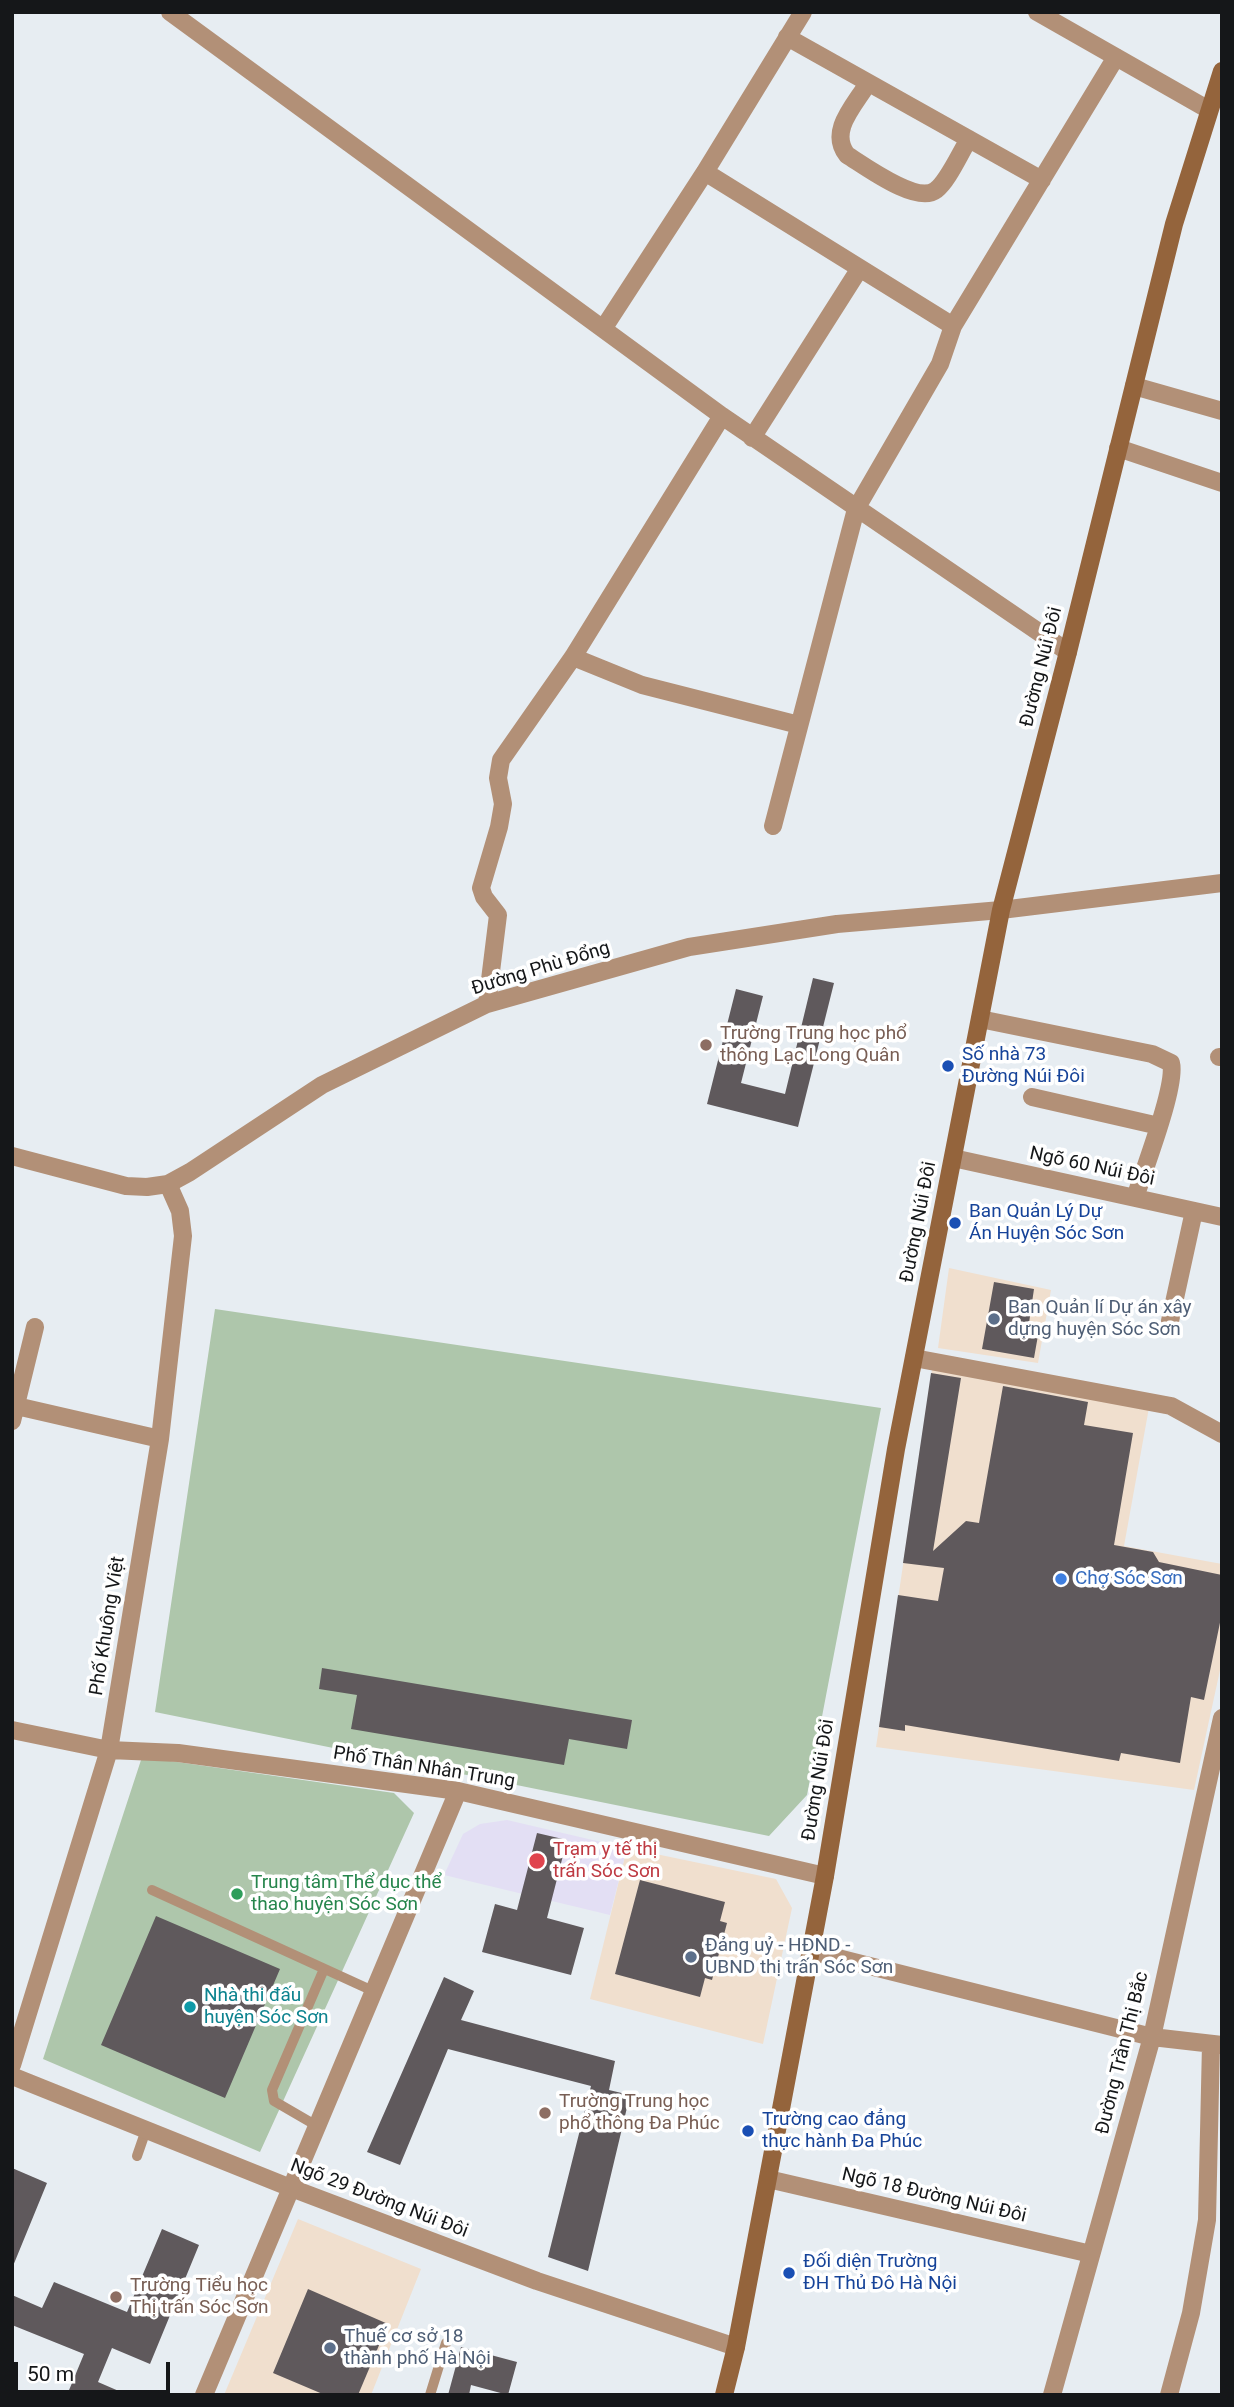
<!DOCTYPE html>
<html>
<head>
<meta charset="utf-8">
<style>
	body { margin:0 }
	#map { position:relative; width:1234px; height:2407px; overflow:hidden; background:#e7edf2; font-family:Roboto,sans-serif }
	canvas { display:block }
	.frame { position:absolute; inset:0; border:14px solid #151719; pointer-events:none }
	.scale { position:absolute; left:14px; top:2362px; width:156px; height:32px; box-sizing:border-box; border:4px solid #151719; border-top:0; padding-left:9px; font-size:21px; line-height:24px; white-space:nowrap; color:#151719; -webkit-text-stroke:5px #fff; paint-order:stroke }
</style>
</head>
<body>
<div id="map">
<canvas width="1234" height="2407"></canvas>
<div class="frame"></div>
<div class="scale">50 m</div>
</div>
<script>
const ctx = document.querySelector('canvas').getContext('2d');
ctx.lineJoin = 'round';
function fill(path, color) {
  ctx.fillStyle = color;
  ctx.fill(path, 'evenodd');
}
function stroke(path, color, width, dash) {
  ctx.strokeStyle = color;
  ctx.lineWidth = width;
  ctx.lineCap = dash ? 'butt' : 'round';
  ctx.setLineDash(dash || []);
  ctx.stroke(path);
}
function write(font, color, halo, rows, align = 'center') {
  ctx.font = font + ' Roboto,sans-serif';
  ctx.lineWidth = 7;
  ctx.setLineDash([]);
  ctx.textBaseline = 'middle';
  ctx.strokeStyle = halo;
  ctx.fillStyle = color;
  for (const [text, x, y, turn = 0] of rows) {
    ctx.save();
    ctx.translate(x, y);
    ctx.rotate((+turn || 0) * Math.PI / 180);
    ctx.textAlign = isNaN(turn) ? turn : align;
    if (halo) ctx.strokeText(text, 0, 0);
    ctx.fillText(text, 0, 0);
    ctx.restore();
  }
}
const commercial = new Path2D(`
	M949,1268L1051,1290L1038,1363L938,1348Z
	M933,1363L1150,1402L1124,1546L1222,1564V1661L1194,1790L876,1747Z
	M627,1848L776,1879L792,1908L763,2044L590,1999Z
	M298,2219L421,2269L371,2395H224Z`);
const medical = new Path2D(`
	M507,1820L627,1848L610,1915L444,1875L463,1834L480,1824Z`);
const green = new Path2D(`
	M215,1309L881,1408L807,1795L769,1836L155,1712Z
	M142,1757L394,1793L414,1813L260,2152L43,2059Z`);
const building = new Path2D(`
	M813,978L834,983L798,1127L707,1104L736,989L763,996L741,1083L785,1094Z
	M994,1282L1034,1289L1029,1323L1040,1324L1034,1358L982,1349Z
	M931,1373L961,1378L933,1551L966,1521L979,1523L1003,1386L1088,1402L1084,1425L1133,1433L1114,1545L1153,1552L1159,1562L1222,1575V1613L1204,1700L1191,1697L1180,1763L1121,1753L1119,1761L905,1725V1731L879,1727L898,1595L938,1601L944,1568L903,1563Z
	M322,1668L632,1720L627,1749L569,1739L564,1765L351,1729L357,1695L319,1689Z
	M537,1833L567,1840L547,1918L584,1928L571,1975L482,1952L495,1904L517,1910Z
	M640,1880L725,1902L720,1921L727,1923L712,1980L705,1978L700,1997L615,1974Z
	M156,1916L280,1969L225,2098L101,2045Z
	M444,1977L474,1991L461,2020L615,2061L609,2090L630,2095L588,2271L548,2257L591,2086L448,2049L400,2165L367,2152Z
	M12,2168L47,2183L13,2266H12Z
	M162,2229L199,2245L150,2364L112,2348L98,2382L128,2395H67L84,2354L12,2325V2295L42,2308L54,2282L127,2312Z
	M308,2289L388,2324L358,2395H325L273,2373Z
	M461,2347L517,2362L508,2395L471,2385L469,2395H448Z`);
const service = new Path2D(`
	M152,1890L373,1991
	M317,2126L274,2101L272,2090L324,1969
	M137,2156L146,2130
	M430,2395L446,2343`);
const minor = new Path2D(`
	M170,12L722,416L1068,652
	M1037,12L1209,110
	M787,37L1042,180
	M868,83C855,105 828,131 847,155C865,166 917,205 936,190C948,181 960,153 969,139
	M705,172L953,326
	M603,329L705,172L803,12
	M1134,386L1222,411
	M752,438L860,268
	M1118,448L1222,483
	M573,657L642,685L799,725
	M773,826L856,509L940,364L953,326L1116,57
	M487,1004L498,915L484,897L481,888L499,827L503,804L498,778L501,760L573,657L722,416
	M980,1019L1152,1054L1171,1063C1177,1085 1143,1172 1135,1198
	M1219,1057H1222
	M1032,1097L1159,1126
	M12,1156L126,1186L147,1187L168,1184L190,1172L322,1085L487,1004L689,947L837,924L1001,910L1222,883
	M953,1158L1222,1217
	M1170,1321L1194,1211
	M914,1358L1171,1406L1222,1434
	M12,1405L160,1439
	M12,1421L35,1327
	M12,1730L109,1750L178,1753L458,1791L825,1876
	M810,1951L1152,2037L1222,2045
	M12,2065L109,1750L160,1439L183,1236L180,1211L168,1184
	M12,2076L291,2188L537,2281L736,2347
	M768,2179L1091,2254
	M204,2395L458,1791
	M1052,2395L1152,2037L1222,1718
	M1169,2395L1191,2313L1207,2220L1211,2044`);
const secondary = new Path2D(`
	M724,2395L736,2347L825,1876L896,1449L1001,910L1068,652L1174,224L1222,71`);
const markers = [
	[706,1045,7,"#8d6e63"],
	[948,1066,7,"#1a4fb4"],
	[955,1223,7,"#1a4fb4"],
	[994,1319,7,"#5c6f8a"],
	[1061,1579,7,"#3f7fe0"],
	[537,1861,9,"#e0444e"],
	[237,1894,7,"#2e9e5b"],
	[691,1957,7,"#5c6f8a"],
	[190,2007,7,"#0f9aa8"],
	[545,2113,7,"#8d6e63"],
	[748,2131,7,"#1a4fb4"],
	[789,2273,7,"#1a4fb4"],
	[116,2297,7,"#8d6e63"],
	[330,2348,7,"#5c6f8a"]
];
const streetNames = [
	["Đường Núi Đôi",1042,667,-76],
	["Đường Phù Đổng",541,969,-17],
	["Ngõ 60 Núi Đôi",1092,1167,12],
	["Đường Núi Đôi",919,1222,-79],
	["Phố Khuông Việt",108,1626,-81],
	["Phố Thân Nhân Trung",424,1768,9],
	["Đường Núi Đôi",819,1780,-81],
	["Đường Trần Thị Bắc",1123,2053,-76],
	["Ngõ 18 Đường Núi Đôi",934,2196,13],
	["Ngõ 29 Đường Núi Đôi",379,2199,21]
];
const educationNames = [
	["Trường Trung học phổ",720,1034],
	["thông Lạc Long Quân",720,1056],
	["Trường Trung học",559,2102],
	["phổ thông Đa Phúc",559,2124],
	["Trường Tiểu học",130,2286],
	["Thị trấn Sóc Sơn",130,2308]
];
const transitNames = [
	["Số nhà 73",962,1055],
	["Đường Núi Đôi",962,1077],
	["Ban Quản Lý Dự",969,1212],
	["Án Huyện Sóc Sơn",969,1234],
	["Trường cao đẳng",762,2120],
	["thực hành Đa Phúc",762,2142],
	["Đối diện Trường",803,2262],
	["ĐH Thủ Đô Hà Nội",803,2284]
];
const serviceNames = [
	["Ban Quản lí Dự án xây",1008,1308],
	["dựng huyện Sóc Sơn",1008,1330],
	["Đảng uỷ - HĐND -",705,1946],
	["UBND thị trấn Sóc Sơn",705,1968],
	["Thuế cơ sở 18",344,2337],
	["thành phố Hà Nội",344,2359]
];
const shopNames = [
	["Chợ Sóc Sơn",1075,1579]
];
const healthNames = [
	["Trạm y tế thị",553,1850],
	["trấn Sóc Sơn",553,1872]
];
const leisureNames = [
	["Trung tâm Thể dục thể",251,1883],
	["thao huyện Sóc Sơn",251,1905]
];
const cultureNames = [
	["Nhà thi đấu",204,1996],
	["huyện Sóc Sơn",204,2018]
];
fill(commercial, '#f0dfce');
fill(medical, '#e3dff4');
fill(green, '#aec6ab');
fill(building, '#5f595c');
stroke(service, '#b29077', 10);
stroke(minor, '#b29077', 18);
stroke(secondary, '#94643c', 18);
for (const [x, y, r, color] of markers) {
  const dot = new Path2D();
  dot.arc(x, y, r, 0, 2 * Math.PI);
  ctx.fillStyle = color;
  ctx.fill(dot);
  stroke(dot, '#fff', 2.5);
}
write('19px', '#151719', '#fff', streetNames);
write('19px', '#785e54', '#fff', educationNames, 'left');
write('19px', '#164399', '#fff', transitNames, 'left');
write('19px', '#4e5e75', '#fff', serviceNames, 'left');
write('19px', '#366cbe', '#fff', shopNames, 'left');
write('19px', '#be3a42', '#fff', healthNames, 'left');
write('19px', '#27864d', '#fff', leisureNames, 'left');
write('19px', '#0d838f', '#fff', cultureNames, 'left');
</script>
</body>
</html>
